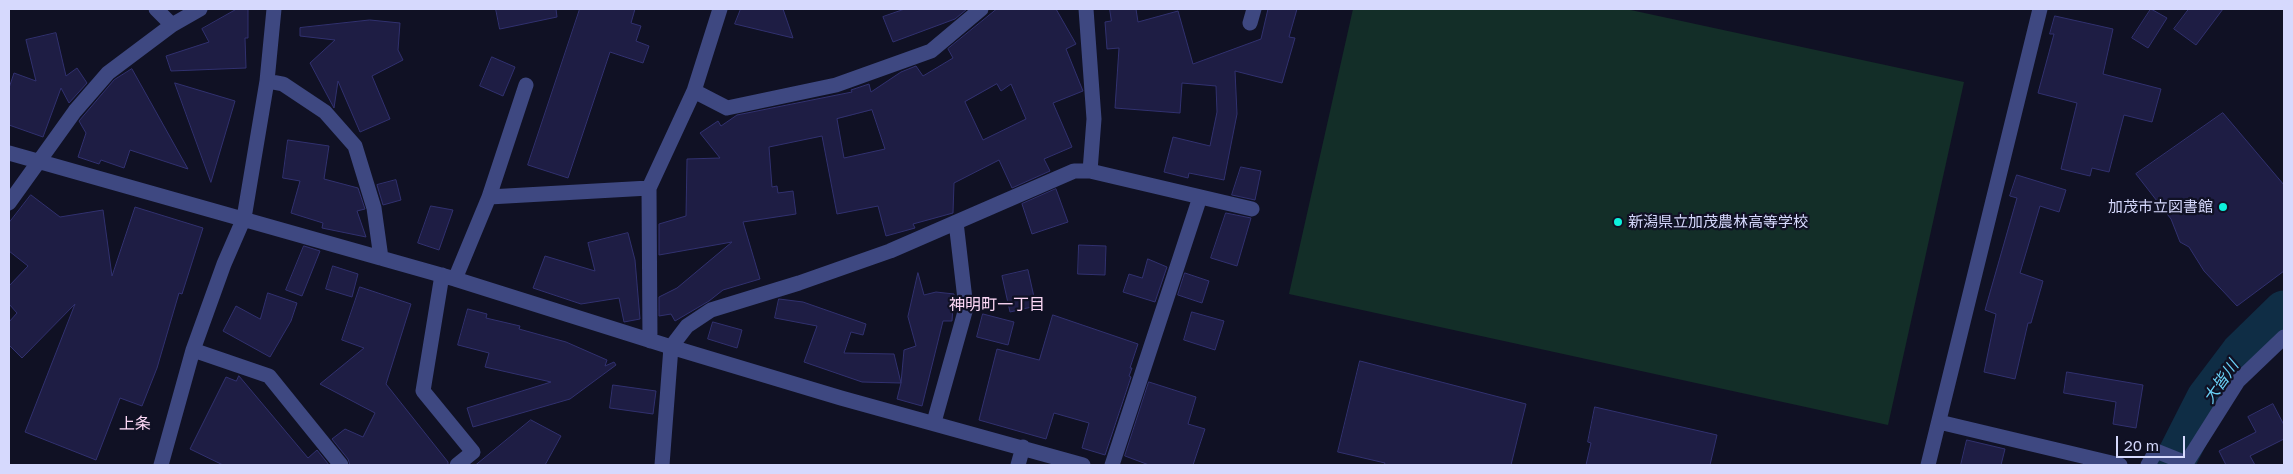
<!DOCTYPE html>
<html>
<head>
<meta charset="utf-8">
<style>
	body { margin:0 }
	#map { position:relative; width:2293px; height:474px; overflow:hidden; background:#101124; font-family:"Golos Text",sans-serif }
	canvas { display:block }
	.frame { position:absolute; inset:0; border:10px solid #d6d9fd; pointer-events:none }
	.scale { position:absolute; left:2116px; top:436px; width:69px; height:22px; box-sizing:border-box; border:2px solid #d6d9fd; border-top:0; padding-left:6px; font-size:15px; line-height:18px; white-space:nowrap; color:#d6d9fd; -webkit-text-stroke:4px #101124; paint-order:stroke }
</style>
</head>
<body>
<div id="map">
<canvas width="2293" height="474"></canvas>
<div class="frame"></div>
<div class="scale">20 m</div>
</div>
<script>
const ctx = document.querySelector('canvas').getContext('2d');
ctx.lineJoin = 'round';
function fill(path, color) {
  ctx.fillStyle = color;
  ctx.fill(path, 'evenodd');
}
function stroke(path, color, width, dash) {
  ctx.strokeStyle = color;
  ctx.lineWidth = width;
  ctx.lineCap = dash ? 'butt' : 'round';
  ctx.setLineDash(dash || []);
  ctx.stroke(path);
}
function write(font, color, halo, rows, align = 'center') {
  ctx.font = font + ' "Golos Text","Noto Sans JP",sans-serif';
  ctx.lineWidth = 4.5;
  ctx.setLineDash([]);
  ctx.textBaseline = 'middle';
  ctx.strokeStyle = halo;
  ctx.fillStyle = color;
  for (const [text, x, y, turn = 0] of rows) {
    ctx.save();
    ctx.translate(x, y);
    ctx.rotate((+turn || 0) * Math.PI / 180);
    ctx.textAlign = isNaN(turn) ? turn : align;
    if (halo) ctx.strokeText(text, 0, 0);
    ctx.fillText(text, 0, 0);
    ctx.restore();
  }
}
const green = new Path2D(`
	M1353,9H1626L1964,82L1888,425L1289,294Z`);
const river = new Path2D(`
	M2173,465L2207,398L2241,353L2284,311`);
const building = new Path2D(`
	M237,9H248V38H245L246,68L171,71L166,56L209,42L202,29Z
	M496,9H556L557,17L500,29Z
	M580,9H635L631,23L641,26L636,41L649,46L643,63L610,52L568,178L528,165Z
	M741,9H783L793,38L735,24Z
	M905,9H967L955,19L893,42L883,17Z
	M997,9H1056L1076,44L1066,49L1083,91L1053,103L1072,147L1044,159L1050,171L1012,188L999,160L954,183L953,213L913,224L915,228L886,236L878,206L837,214L822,136L769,147L772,187L777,186L778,193L793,191L796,214L743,222L760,279L723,290L709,301L675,321L671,314L659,316V297L677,288L732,242L659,255V224L686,216L687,159L720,158L700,133L718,121L721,126L737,115L852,92L851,90L869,84L871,92L901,72L916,66L923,76L953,58L948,49ZM997,84L1001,91L1011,84L1026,119L983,140L965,102ZM872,110L885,149L844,158L837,119Z
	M1110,9H1136L1138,22L1178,11L1193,64L1261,39L1268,9H1297L1289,37L1295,38L1282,83L1235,71L1237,114L1224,180L1189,173L1188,178L1164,172L1173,137L1210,146L1217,112L1216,86L1182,83L1180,113L1115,108L1119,48L1107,49L1105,22L1111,21Z
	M2151,9L2167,18L2148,48L2132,38Z
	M2189,9H2223L2196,45L2174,29Z
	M2055,16L2113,29L2103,74L2161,89L2152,122L2124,115L2109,172L2092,168L2090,176L2061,169L2077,103L2038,93L2054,34H2050Z
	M370,20L400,23L398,50L403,60L372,76L390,119L360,132L338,81L334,108L310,63L335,40L300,36V28Z
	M56,33L66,76L77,68L87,83L69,103L61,88L43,137L9,125V88L14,73L36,81L26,40Z
	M492,57L515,67L503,96L480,86Z
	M132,69L188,169L130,150L124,168L101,160L99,164L78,157L86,133L79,121L114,80Z
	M175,83L235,101L211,182Z
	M2223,113L2284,185V271L2237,306L2204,271L2189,247L2180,242L2171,219L2136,174Z
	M288,140L329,146L324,179L358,188L365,209L357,211L366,237L322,228L323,223L291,213L300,181L283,178Z
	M1241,167L1261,171L1255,200L1232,195Z
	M2017,175L2066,190L2059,212L2040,206L2020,273L2043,281L2031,323H2028L2015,379L1984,372L1996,314L1985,310L2017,198L2010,196Z
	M396,180L401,200L383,205L377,185Z
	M1056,189L1068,222L1032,234L1022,204Z
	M31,195L60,217L103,210L112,276L135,207L203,228L182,294L179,293L157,368L142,406L120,398L96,460L25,432L75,304L22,358L9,345V322L17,313L9,304V286L28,266L9,251V223Z
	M431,206L453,210L439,250L418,243Z
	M1226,213L1251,218L1237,266L1211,258Z
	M628,233L635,260L640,319L624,322L619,298L581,304L533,288L545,256L595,271L588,243Z
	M1079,245L1106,246L1105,275L1078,274Z
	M304,246L320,251L302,296L286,290Z
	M1148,259L1167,267L1155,302L1123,292L1129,274L1142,278Z
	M333,266L358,274L352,297L326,289Z
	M1028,270L1036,306L1010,312L1002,276Z
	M918,273L924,295L936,292L954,294L952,321H943L922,406L897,399L901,383L904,350L916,346L908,317Z
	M1185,273L1209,281L1202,303L1178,295Z
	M360,287L411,304L386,384L448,462V465H350L348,459L332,439L345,429L363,437L375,413L320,384L364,348L342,340Z
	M268,293L297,303L291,321L270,357L223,331L236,306L260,319Z
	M779,299L803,302L866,324L863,335L851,332L844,353L894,354L901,383L862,382L804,362L817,326L775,318Z
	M468,309L487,314L486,318L520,326L519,329L566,342L607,360L605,366L614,362L616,365L570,399L473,427L467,408L551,382L485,367L489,353L458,345Z
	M1192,312L1224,321L1215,350L1184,340Z
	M983,314L1014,322L1008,345L977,337Z
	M1053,315L1138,344L1130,368H1132L1129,376L1131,377L1105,455L1082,448L1089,423L1054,413L1046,439L979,420L997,349L1039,360Z
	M713,322L742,330L737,348L708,339Z
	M1360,361L1526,404L1511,465H1384L1385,463L1338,452Z
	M2067,372L2143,385L2136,428L2113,424L2116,402L2064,393Z
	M239,376L308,458L317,450L329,465H223L190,449L226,377L236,381Z
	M1149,382L1196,397L1188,424L1205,429L1193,465H1149L1125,456Z
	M613,385L656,391L653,414L610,408Z
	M2273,404L2284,425V439L2250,456L2255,465H2226L2219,451L2256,432L2248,417Z
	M1595,407L1717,435L1710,465H1586L1591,443L1588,442Z
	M531,420L561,436L545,465H476Z
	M1967,440L2005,449L2001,465H1961Z`);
const minor = new Path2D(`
	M156,9L172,25
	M1086,9L1094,119L1090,171
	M1250,23L1254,9
	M267,81L283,84L325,112L355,146L374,208L381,258
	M694,91L727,108L836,85L931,51L981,9
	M9,153L455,279L671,347L841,398L1083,465
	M489,197L649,188
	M9,203L75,111L108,73L172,25L200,9
	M442,275L423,391L473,452L457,465
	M455,279L489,197L526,85
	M650,341L649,188L694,91L720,9
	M193,350L269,376L341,465
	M934,422L966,308L956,222
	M1939,422L2120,465
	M161,465L193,350L224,264L244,218L267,81L274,9
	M662,465L671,347L687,326L711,310L799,283L890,251L1074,171H1090L1252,209
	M1018,465L1023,447
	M1112,465L1200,197
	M1928,465L2040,9
	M2148,465L2156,451L2186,463
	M2185,465L2238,381L2284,337`);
const markers = [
	[2223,207,5,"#0df1dc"],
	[1618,222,5,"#0df1dc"]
];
const poiNames = [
	["加茂市立図書館",2213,207],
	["新潟県立加茂農林高等学校",1628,222,"left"]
];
const neighbourhoodNames = [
	["神明町一丁目",997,305],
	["上条",135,424]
];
const waterNames = [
	["大皆川",2221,382,-55]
];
fill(green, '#132e28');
stroke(river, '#0f2d45', 41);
fill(building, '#1e1d44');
stroke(building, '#31316f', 1);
stroke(minor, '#3e4881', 15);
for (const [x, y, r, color] of markers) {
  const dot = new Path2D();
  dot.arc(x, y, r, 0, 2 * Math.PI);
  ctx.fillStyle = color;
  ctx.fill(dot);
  stroke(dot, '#101124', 2);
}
write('15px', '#d6d9fd', '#101124', poiNames, 'right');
write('16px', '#fdd8f6', '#101124', neighbourhoodNames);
write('italic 16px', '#6ad1f7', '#101124', waterNames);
</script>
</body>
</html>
